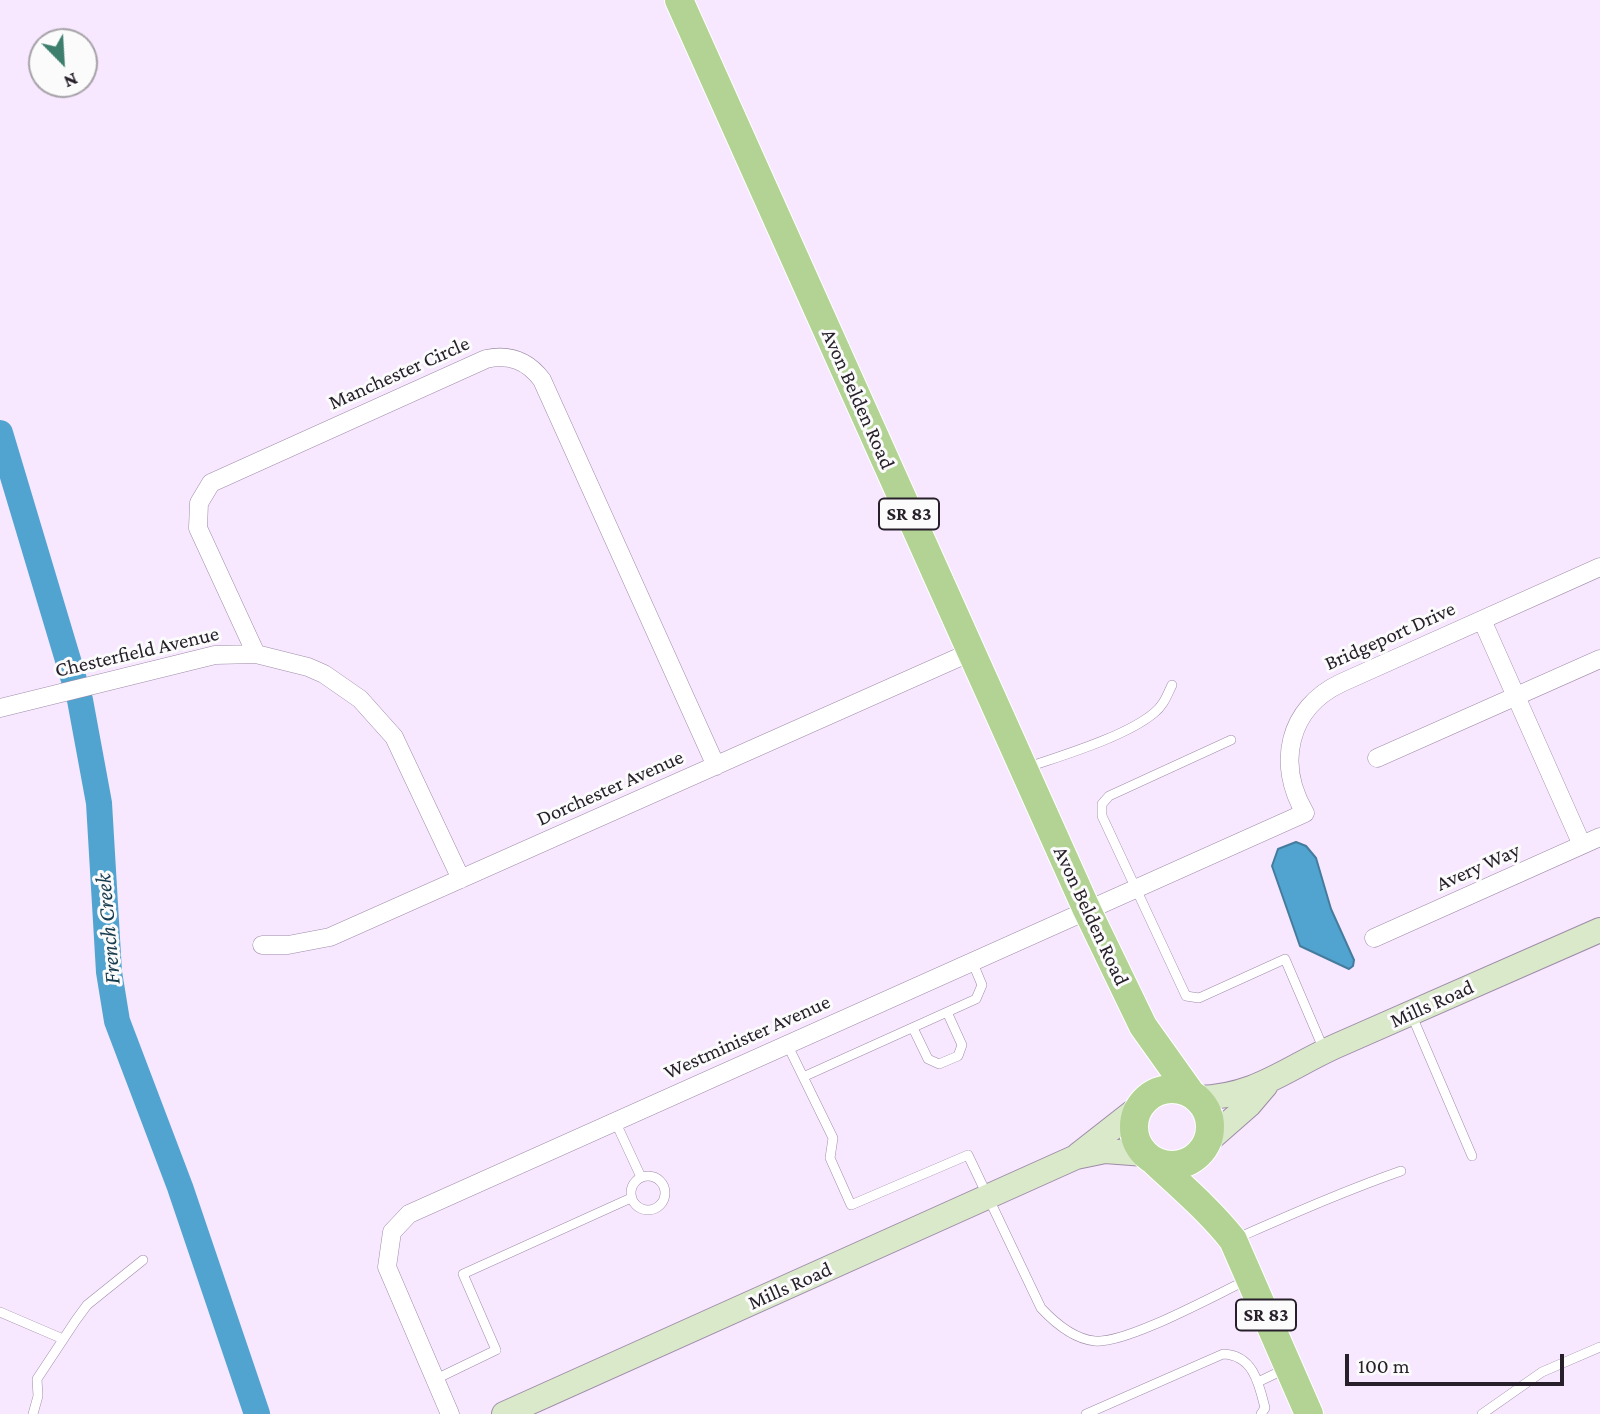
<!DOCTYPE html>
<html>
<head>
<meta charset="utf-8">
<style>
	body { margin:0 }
	#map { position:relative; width:1600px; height:1414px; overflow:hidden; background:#f7e7ff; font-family:"Crimson Pro",serif }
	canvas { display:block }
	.north { position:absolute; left:28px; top:28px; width:70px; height:70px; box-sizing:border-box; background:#fbfbfb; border:2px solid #a6a3a8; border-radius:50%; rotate:156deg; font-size:19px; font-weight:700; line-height:28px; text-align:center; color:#27202b }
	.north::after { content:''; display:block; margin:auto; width:24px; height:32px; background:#3d7e6d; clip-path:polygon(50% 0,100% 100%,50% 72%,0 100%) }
	.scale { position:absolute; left:1345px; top:1354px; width:219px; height:32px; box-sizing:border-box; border:4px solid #27202b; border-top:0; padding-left:9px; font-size:21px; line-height:24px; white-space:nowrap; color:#27202b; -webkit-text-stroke:5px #fbfbfb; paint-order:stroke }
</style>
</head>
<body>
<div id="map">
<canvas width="1600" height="1414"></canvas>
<div class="north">N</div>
<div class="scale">100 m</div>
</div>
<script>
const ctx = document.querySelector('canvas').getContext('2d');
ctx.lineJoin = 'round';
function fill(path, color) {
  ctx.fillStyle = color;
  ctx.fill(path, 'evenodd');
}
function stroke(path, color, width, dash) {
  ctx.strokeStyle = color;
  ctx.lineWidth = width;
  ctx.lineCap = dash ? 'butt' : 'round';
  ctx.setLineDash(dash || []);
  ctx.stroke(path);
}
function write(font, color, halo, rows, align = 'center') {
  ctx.font = font + ' "Crimson Pro",serif';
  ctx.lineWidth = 6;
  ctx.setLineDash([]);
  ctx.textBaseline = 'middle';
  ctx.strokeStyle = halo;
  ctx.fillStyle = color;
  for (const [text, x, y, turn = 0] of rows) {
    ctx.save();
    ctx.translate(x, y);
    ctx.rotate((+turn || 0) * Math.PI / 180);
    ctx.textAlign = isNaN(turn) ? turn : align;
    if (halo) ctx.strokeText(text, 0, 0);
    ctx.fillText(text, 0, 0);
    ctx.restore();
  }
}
const water = new Path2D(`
	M1296,842L1306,846L1316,858L1331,909L1354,960L1353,966L1349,969L1300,946L1272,866L1278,849Z`);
const river = new Path2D(`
	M0,433L80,700L99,803L109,972L117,1021L180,1187L257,1414`);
const lane = new Path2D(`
	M1231,740L1109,796L1102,804V816L1186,996L1199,998L1285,959L1324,1050
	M1026,768C1063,755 1125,737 1154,713C1164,705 1167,695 1172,685
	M1412,1016L1472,1156
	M913,1028L928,1059L939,1064L958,1056L962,1045L947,1012
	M787,1044L833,1138L830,1158L851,1205L968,1155L1041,1308C1055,1323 1073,1339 1095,1341C1126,1344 1213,1296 1245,1281
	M803,1077L976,999L982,985L972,961
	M615,1121L641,1177
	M631 1193a17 17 0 1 1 34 0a17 17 0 1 1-34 0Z
	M1235,1239C1290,1215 1344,1191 1401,1171
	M0,1312L63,1339
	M434,1380L496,1350L463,1274L631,1198
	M1258,1382L1287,1368
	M33,1414L38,1396L37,1379L76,1320L87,1305L143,1260
	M1086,1414L1223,1354C1253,1355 1259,1383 1265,1408L1261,1414
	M1482,1414L1542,1372L1600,1347`);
const street = new Path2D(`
	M1482,620L1582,845
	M256,654L198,528L199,503L211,483L486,359C509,354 527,360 542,380L716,766
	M0,708L215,655L256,654L308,667L324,674L360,699L394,737L461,879
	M1377,758L1600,659
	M1374,938L1600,837
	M262,945H288L330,937L971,652
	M450,1414L387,1267L392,1232L409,1214L1305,813C1276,764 1288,708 1341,683L1600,567`);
const secondary = new Path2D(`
	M1198,1098C1255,1097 1287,1068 1336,1046C1424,1008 1512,969 1600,930
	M1208,1141L1249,1105L1266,1085
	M1078,1155L1138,1108
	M504,1414L1076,1157L1105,1151L1145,1154`);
const primary = new Path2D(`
	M679,0L1087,910L1143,1026L1190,1092
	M1134 1127a38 38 0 1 1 76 0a38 38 0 1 1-76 0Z
	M1155,1162C1182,1187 1210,1211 1233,1240L1309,1414`);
const shields = [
	[909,514,60],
	[1266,1315,60]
];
const shieldNames = [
	["SR 83",909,514],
	["SR 83",1266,1315]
];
const streetNames = [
	["Manchester Circle",399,373,-24],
	["Avon Belden Road",858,399,66],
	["Bridgeport Drive",1390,636,-24],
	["Chesterfield Avenue",137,652,-13],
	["Dorchester Avenue",610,788,-24],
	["Avery Way",1478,867,-24],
	["Avon Belden Road",1091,916,65],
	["Mills Road",1432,1004,-24],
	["Westminister Avenue",747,1037,-24],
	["Mills Road",790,1286,-24]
];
const waterNames = [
	["French Creek",108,929,-95]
];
fill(water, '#52a4d0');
stroke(water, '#457c9e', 2);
stroke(river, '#52a4d0', 26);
stroke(lane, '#9e8ca7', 10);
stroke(street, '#9e8ca7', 19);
stroke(secondary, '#9e8ca7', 26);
stroke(primary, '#fff', 30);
stroke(lane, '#fff', 9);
stroke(street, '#fff', 18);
stroke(secondary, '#d9e9ca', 24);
stroke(primary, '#b3d394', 28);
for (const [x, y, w] of shields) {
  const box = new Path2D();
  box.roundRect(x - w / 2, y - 15.5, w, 31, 5);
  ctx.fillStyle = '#fbfbfb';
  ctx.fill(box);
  stroke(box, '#27202b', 2);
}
write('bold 19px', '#27202b', null, shieldNames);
write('21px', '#27202b', '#fbfbfb', streetNames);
write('italic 23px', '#173b4e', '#fbfbfb', waterNames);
</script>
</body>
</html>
